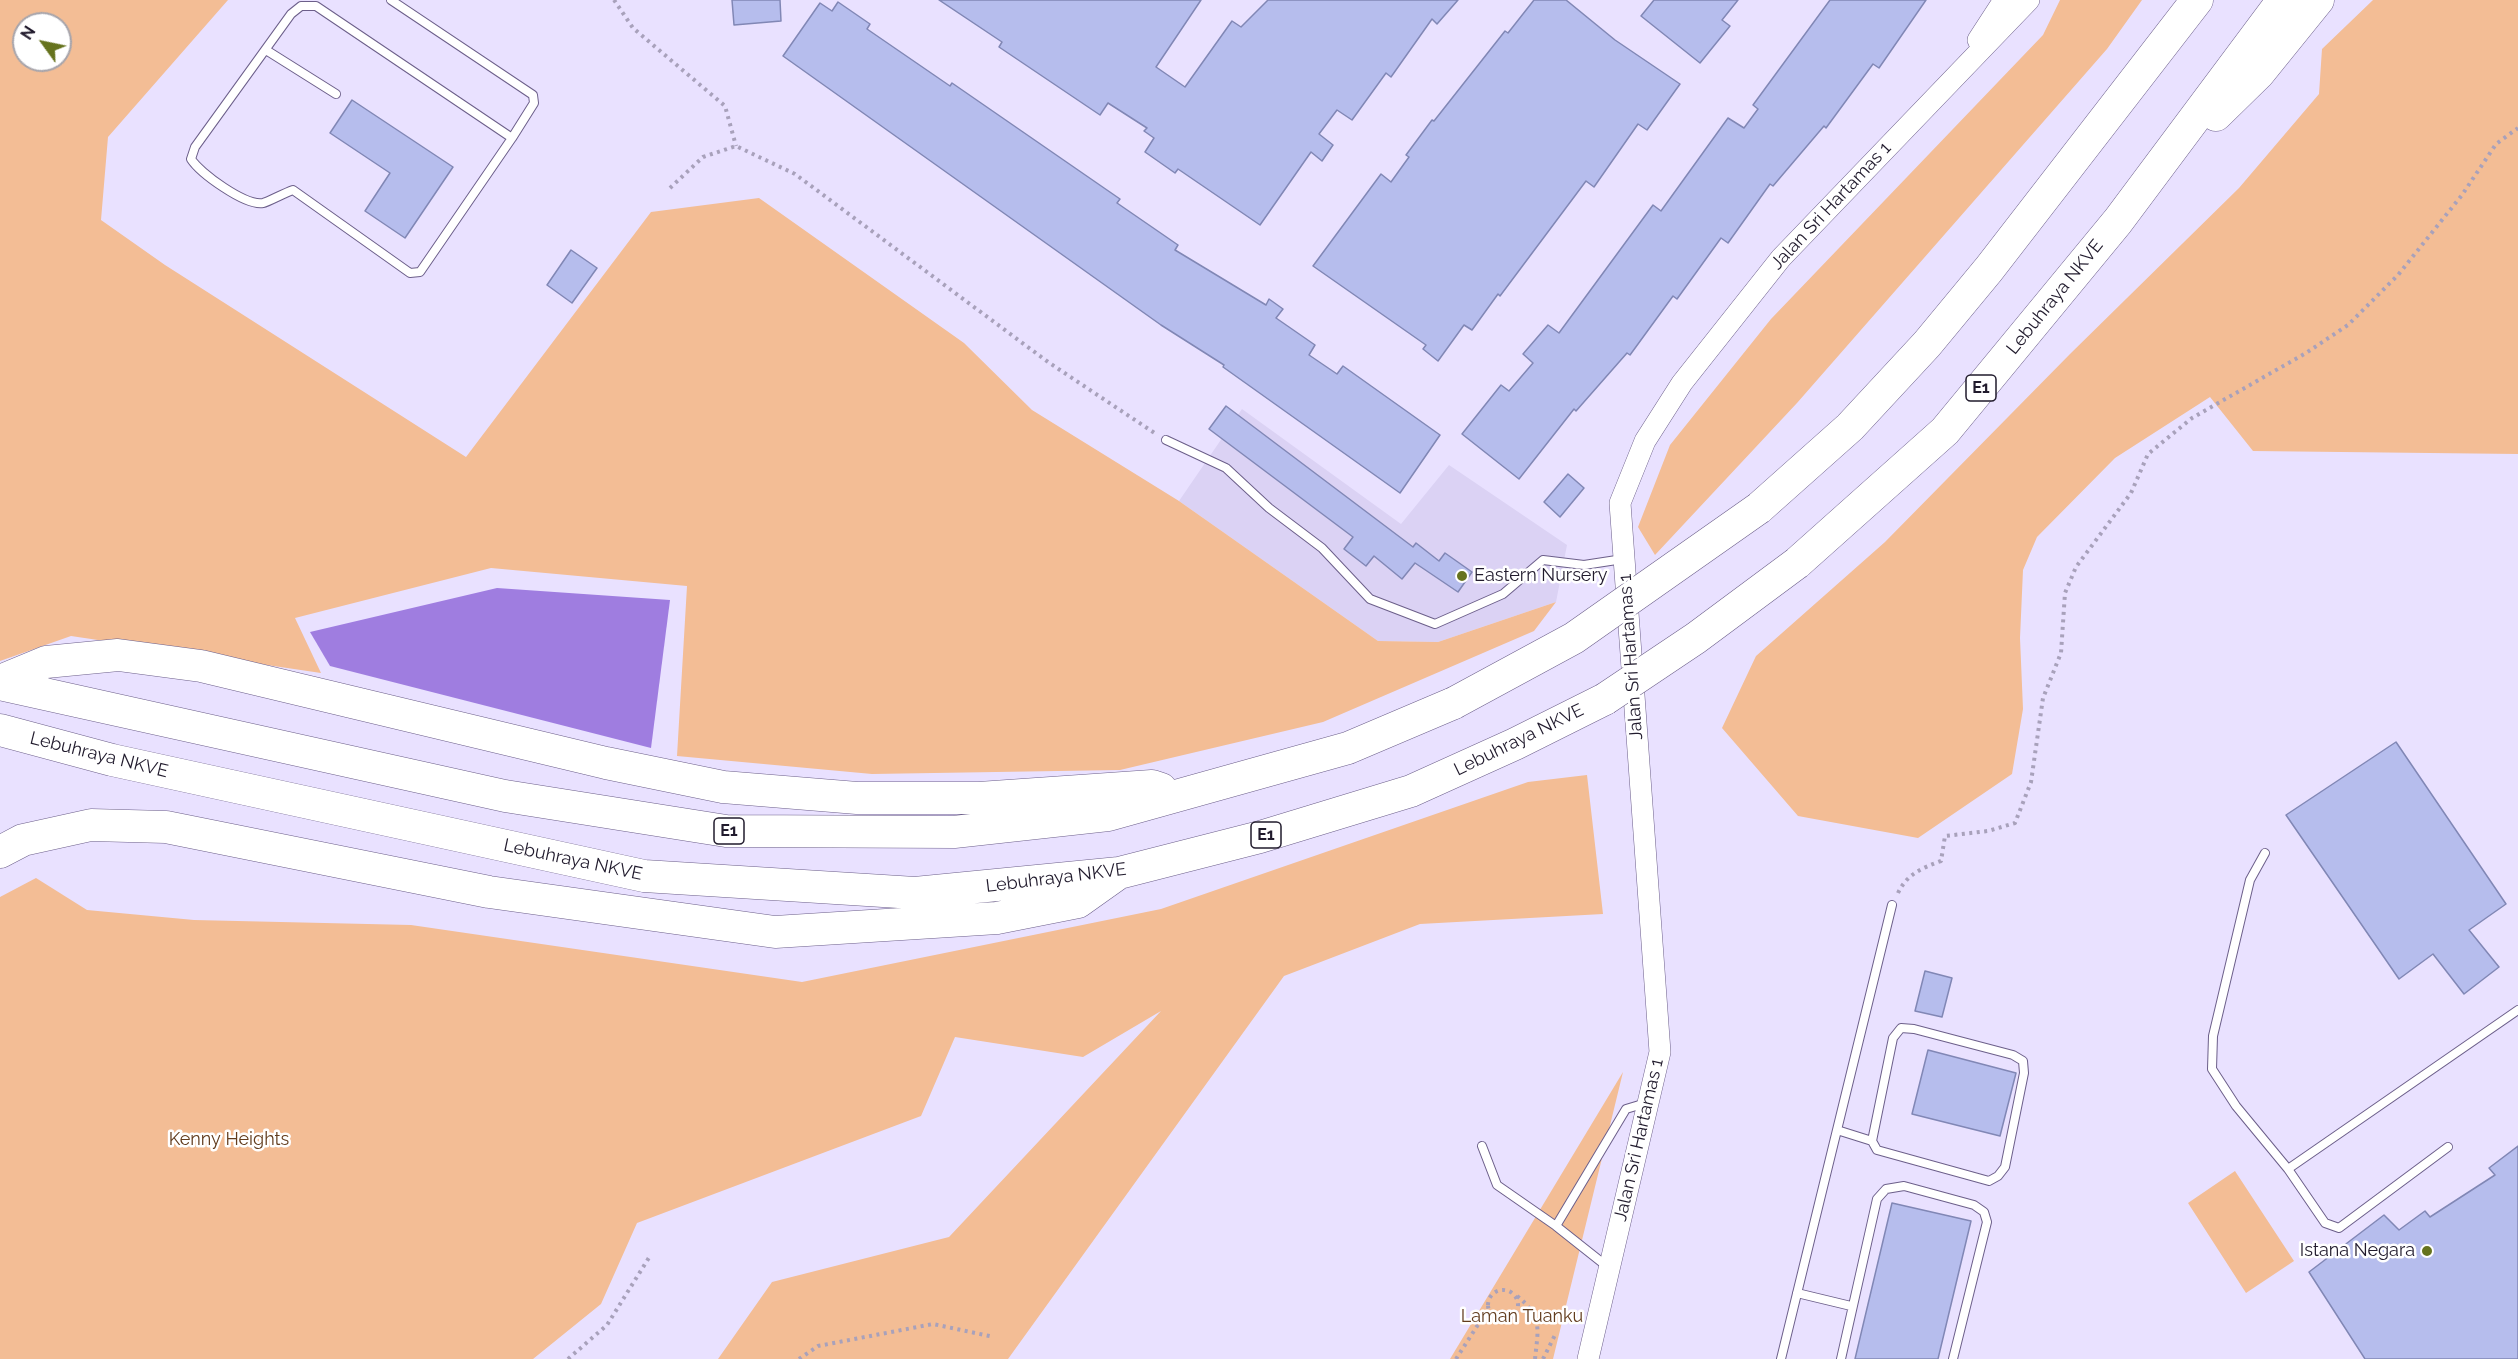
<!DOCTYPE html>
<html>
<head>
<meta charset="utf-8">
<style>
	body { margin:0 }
	#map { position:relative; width:2518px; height:1359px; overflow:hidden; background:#e9e1ff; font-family:Raleway,sans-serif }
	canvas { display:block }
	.north { position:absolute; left:12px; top:12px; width:60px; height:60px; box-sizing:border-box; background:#fff; border:2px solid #a6a4ab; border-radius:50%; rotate:303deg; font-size:16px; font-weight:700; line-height:24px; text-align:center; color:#211b2d }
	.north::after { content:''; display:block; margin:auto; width:21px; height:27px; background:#66731e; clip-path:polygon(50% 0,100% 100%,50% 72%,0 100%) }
</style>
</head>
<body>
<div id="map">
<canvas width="2518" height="1359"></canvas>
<div class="north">N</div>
</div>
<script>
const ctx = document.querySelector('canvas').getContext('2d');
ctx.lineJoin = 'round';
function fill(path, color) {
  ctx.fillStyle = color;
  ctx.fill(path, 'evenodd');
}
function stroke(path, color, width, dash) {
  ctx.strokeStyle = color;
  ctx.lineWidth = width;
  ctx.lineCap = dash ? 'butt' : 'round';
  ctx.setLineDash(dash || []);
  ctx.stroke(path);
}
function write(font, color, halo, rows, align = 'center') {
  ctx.font = font + ' Raleway,sans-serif';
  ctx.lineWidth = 5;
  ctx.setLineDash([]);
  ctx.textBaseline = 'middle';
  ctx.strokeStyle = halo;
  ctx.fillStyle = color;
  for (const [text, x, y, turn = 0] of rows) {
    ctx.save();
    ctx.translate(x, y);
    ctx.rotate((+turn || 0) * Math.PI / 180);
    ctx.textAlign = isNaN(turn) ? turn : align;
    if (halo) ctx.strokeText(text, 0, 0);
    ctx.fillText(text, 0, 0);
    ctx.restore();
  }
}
const built = new Path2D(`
	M1242,409L1401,524L1449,465L1567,545L1556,602L1438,642L1378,641L1179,501Z`);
const green = new Path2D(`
	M0,0H228L108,137L101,220L165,265L466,457L651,212L759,198L964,343L1032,410L1179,501L1378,641L1438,642L1556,602L1534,631L1323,722L1120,770L872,774L677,756L687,586L491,568L295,618L321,673L71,636L0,661ZM24,24H60V60H24Z
	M2060,0H2142L2107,49L1797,403L1655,555L1638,527L1670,445L1771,319L2043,35Z
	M2373,0H2518V454L2253,451L2210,397L2115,458L2037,537L2023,570L2020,638L2023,709L2012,774L1918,838L1798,816L1722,728L1756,656L1885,542L2070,354L2239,188L2319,94L2322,49Z
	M1587,775L1603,914L1420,924L1284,976L1008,1359H718L772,1282L949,1237L1161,1011L1083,1057L955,1037L921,1116L637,1223L601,1304L533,1359H0V897L36,878L87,910L194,920L411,925L802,982L1161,909L1528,782Z
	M1623,1072L1553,1359H1450Z
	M2235,1171L2294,1261L2246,1293L2188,1203Z`);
const water = new Path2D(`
	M497,588L670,600L651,748L330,666L310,632Z`);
const building = new Path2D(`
	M732,0H780L781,21L734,25Z
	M939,0H1201L1156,67L1185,87L1232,21L1241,27L1268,0H1458L1437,24L1432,19L1391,77L1386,73L1352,120L1337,110L1319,134L1333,145L1322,161L1311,152L1260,225L1178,169L1175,173L1145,152L1154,138L1144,131L1147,128L1108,103L1100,115L999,47L1002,42Z
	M1534,0H1566L1615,40L1680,84L1647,130L1638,124L1594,187L1586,181L1500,296L1498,294L1472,330L1464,325L1438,361L1423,349L1426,345L1313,266L1381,174L1391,182L1409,157L1406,155L1432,120L1434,121L1505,31L1508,33Z
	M1654,0H1738L1722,20L1730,26L1700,63L1641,16Z
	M1830,0H1926L1879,68L1873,64L1826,128L1824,126L1773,186L1770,184L1728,243L1721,238L1677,299L1673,296L1630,355L1627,353L1576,411L1574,409L1519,479L1462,434L1501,385L1509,391L1533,363L1523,354L1548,325L1559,333L1653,205L1661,211L1728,118L1744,128L1758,109L1753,105Z
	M838,2L870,24L867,29L950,86L952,83L1120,199L1117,203L1178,245L1175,250L1266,305L1269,299L1283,309L1276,318L1315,345L1309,355L1337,374L1343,366L1440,435L1400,493L1223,367L1224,365L1161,325L783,56L820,3L832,11Z
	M352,100L453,167L405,238L365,211L390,173L330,133Z
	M571,250L597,268L572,303L547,285Z
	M1226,406L1413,547L1416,543L1439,561L1445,553L1472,572L1458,592L1415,563L1402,579L1374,556L1366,566L1344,549L1353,537L1209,429Z
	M1568,474L1584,488L1560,517L1544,502Z
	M2396,742L2506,904L2469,930L2499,967L2464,994L2433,954L2399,979L2286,815Z
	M1925,971L1952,978L1942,1017L1915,1011Z
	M1928,1050L2016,1073L2000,1136L1912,1114Z
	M2518,1146V1359H2365L2309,1272L2384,1215L2399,1230L2425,1211L2430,1217L2495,1175L2489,1168Z
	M1892,1203L1971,1221L1938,1359H1855Z`);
const path = new Path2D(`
	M614,0L633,28L725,106L736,146
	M670,188L703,157L736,146L795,174L1048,362L1156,434
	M1898,893C1907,874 1922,868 1941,861L1945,836L1988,831L2015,823L2031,782L2043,698L2061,653L2065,593L2076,567L2131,493L2148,454L2192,418L2306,353L2348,325L2398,275L2462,195L2496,144L2518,128
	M1488 1305a15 15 0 1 1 30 0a15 15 0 1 1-30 0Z
	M1517,1296C1543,1317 1538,1329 1535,1359
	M568,1359L607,1325L650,1256
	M799,1359L818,1346L933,1324L994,1337
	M1456,1359L1488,1309
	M1543,1359L1555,1335`);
const service = new Path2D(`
	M391,0L533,95L534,103L512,138
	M301,6H316L512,138L420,272L410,273L293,190C284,193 268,202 263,203C245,206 200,173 191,159L195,147L291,14Z
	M266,50L336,94
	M1166,440L1226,468L1269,508L1322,548L1370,599L1435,624L1503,594L1543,560L1584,565L1623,559
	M2265,853L2250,880L2213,1036L2212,1069L2236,1106L2288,1169L2325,1223L2339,1228L2448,1147
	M1837,1130L1872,1141L1877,1150L1989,1181L1998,1176L2005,1167L2024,1073L2023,1061L2013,1055L1914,1029L1901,1028L1893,1038L1872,1141
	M1482,1146L1497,1185L1556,1226
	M2288,1169L2518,1010
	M1609,1268L1556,1226L1626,1109L1646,1103
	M1797,1293L1851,1306
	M1781,1359L1892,905
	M1841,1359L1877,1199L1886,1189L1904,1186L1974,1205L1984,1212L1987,1222L1953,1359`);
const tertiary = new Path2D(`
	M1978,40L2004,0
	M1588,1359L1660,1052L1620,503L1645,441L1682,383L1781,258L2029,0`);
const motorway = new Path2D(`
	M2216,115L2259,73L2318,0
	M1759,508L1850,427L1927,344L1989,269L2197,0
	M1797,563L1945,431L2118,221L2283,0
	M0,681L46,662L118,655L201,666L606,763L723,787L857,798H979L1152,786L1161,789
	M0,684L505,796L726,831L954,832L1108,815L1348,748L1454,703
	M0,730L112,760L644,876L915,893L1119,873L1260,837L1411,791L1515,744L1605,699
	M0,852L23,840L91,825L166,827L489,892L775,932L997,918L1078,902L1116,875`);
const motorwayBridge = new Path2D(`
	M1605,699L1696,638L1797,563
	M1454,703L1574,638L1759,508`);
const markers = [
	[1462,576,6,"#66731e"],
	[2427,1251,6,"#66731e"]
];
const shields = [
	[1981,388,30],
	[729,831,30],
	[1266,835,30]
];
const shieldNames = [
	["E1",1981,388],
	["E1",729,831],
	["E1",1266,835]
];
const streetNames = [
	["Jalan Sri Hartamas 1",1831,206,-47],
	["Lebuhraya NKVE",2055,297,-51],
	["Jalan Sri Hartamas 1",1631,657,-94],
	["Lebuhraya NKVE",1519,740,-26],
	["Lebuhraya NKVE",99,755,14],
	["Lebuhraya NKVE",573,860,12],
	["Lebuhraya NKVE",1056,878,-7],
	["Jalan Sri Hartamas 1",1639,1140,-77]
];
const poiNames = [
	["Eastern Nursery",1474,576],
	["Istana Negara",2415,1251,"right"]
];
const parkNames = [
	["Kenny Heights",229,1140],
	["Laman Tuanku",1522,1317]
];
fill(built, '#dbd2f4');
fill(green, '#f3bd95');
fill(water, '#9f7de0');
fill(building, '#b6bded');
stroke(building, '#8187b5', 1.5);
stroke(service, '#6c5f8a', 10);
stroke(tertiary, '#6c5f8a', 22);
stroke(motorway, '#6c5f8a', 33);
stroke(path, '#a8a1bb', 4, [3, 4.5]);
stroke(service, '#fff', 8);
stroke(tertiary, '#fff', 21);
stroke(motorway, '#fff', 32);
stroke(motorwayBridge, '#6c5f8a', 33, []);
stroke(motorwayBridge, '#fff', 32);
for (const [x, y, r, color] of markers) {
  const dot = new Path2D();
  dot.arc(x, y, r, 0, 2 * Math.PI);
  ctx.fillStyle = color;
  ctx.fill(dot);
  stroke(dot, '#fff', 2);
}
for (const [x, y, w] of shields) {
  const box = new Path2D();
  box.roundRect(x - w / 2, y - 13, w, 26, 4.5);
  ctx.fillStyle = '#fff';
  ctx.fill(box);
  stroke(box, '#211b2d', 1.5);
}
write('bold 16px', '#211b2d', null, shieldNames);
write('18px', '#211b2d', '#fff', streetNames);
write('18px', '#211b2d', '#fff', poiNames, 'left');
write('18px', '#623c1d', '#fff', parkNames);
</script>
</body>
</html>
